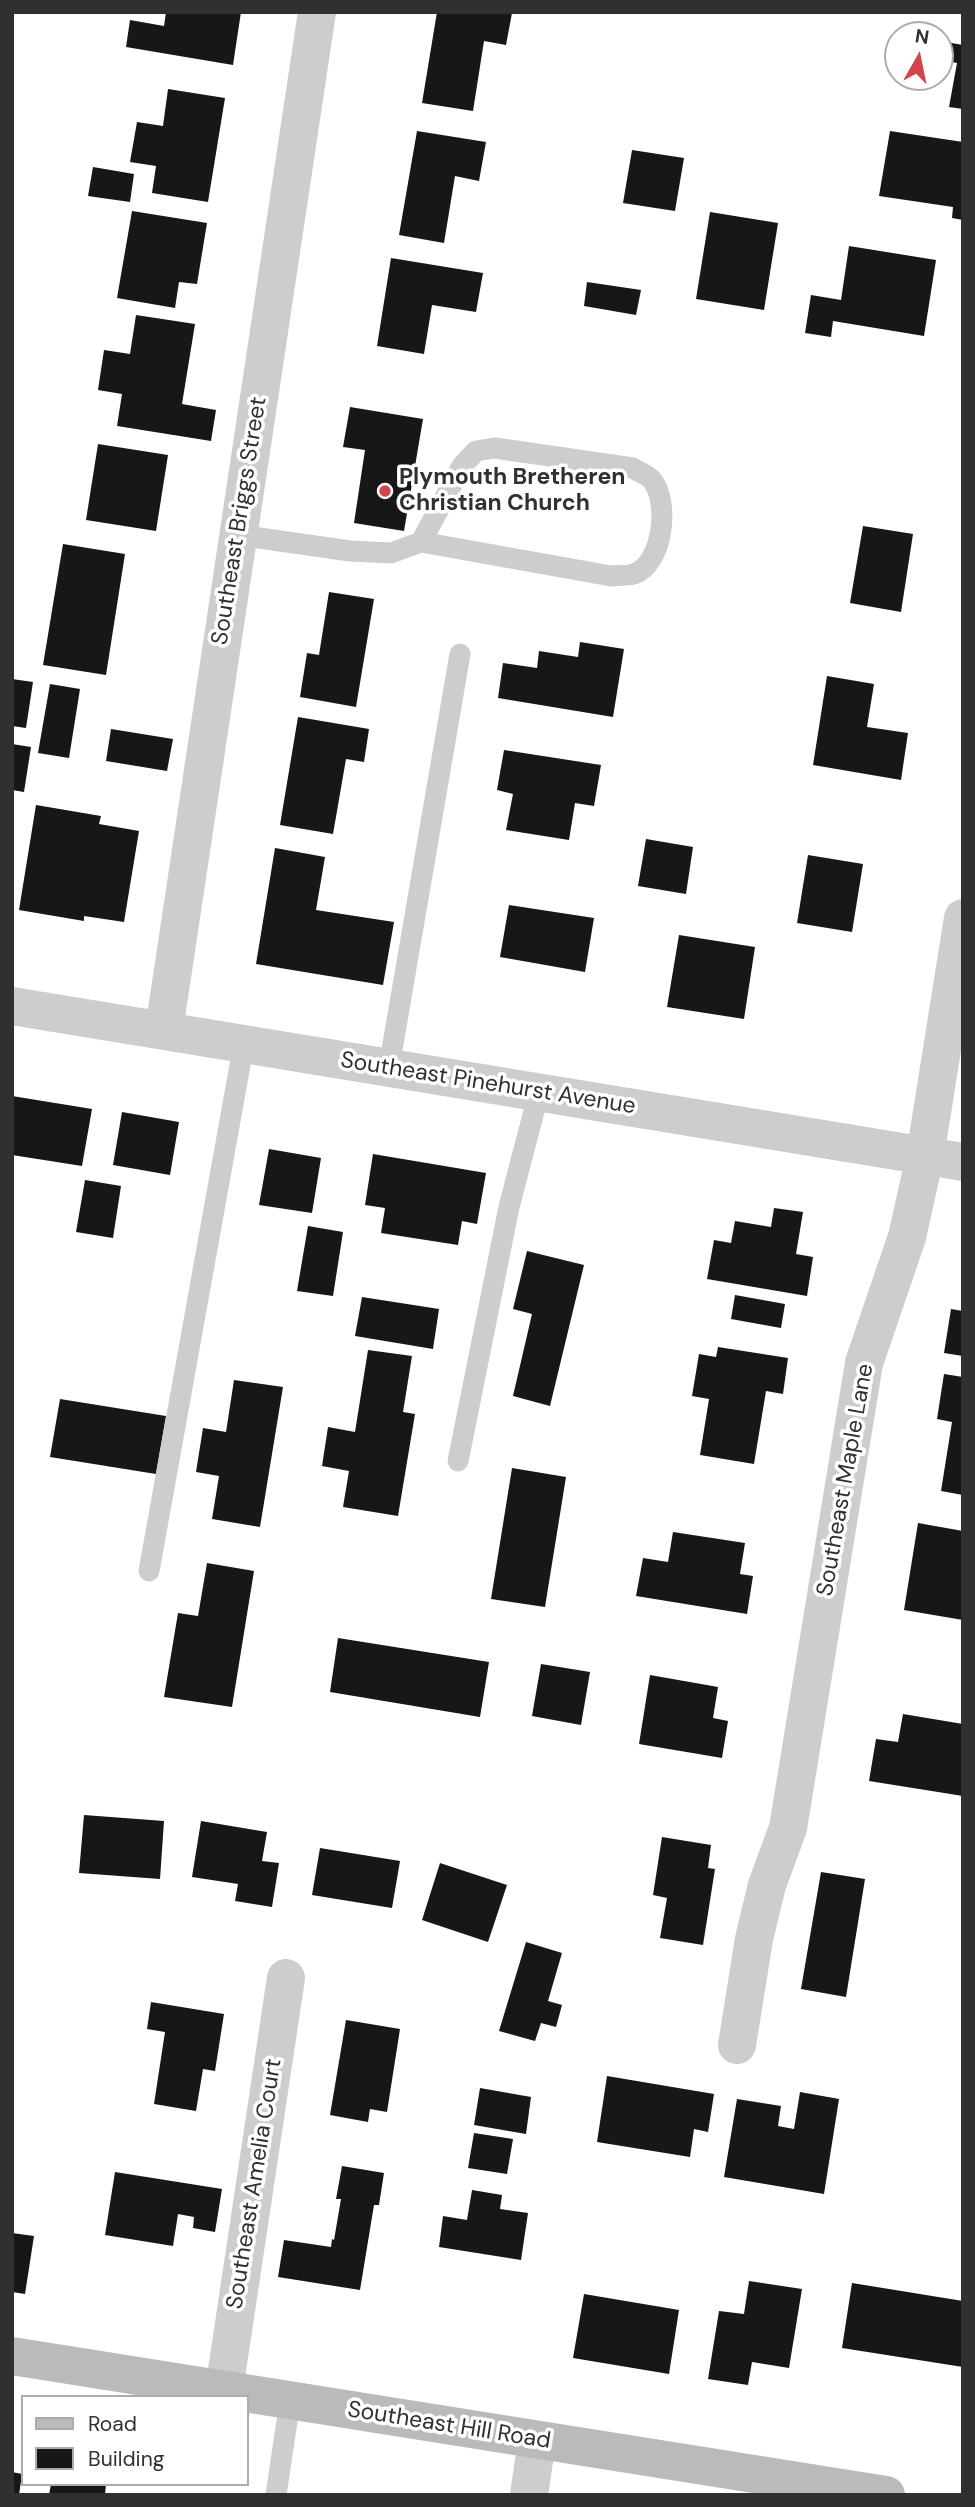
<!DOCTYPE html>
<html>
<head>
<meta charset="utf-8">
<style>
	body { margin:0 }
	#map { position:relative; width:975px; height:2507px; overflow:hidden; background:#fff; font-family:"DM Sans",sans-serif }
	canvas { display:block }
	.frame { position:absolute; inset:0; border:14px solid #303030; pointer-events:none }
	.legend { position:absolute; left:21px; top:2395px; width:228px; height:91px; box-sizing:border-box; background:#fff; border:2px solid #acacac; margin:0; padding:9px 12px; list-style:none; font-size:21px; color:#303030 }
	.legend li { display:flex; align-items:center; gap:14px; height:35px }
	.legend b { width:35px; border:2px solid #acacac }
	.north { position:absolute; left:884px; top:21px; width:70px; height:70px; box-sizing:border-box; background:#fff; border:2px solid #acacac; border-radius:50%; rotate:9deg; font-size:19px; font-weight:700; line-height:28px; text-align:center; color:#303030 }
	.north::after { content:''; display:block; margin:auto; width:24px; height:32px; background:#d6444b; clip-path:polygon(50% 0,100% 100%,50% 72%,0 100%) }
</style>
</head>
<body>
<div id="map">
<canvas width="975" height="2507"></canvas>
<div class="frame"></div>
<ul class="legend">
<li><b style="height:9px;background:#bababa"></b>Road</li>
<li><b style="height:19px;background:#171717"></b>Building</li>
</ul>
<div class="north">N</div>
</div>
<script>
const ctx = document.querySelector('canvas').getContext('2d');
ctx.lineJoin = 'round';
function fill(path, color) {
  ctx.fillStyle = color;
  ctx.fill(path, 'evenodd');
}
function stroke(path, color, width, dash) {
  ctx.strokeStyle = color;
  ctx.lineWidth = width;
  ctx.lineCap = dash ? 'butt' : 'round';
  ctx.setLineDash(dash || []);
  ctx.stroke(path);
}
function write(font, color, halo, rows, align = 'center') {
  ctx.font = font + ' "DM Sans",sans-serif';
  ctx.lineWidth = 7;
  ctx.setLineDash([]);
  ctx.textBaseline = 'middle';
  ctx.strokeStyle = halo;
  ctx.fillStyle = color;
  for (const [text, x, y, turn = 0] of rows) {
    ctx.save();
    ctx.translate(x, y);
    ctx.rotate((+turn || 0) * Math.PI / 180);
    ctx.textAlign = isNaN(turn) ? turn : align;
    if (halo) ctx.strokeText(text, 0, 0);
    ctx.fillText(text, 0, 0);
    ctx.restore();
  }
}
const building = new Path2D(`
	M166,12H241L233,65L126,47L130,20L164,26Z
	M437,12L512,13L506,45L484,41L473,111L422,103Z
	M940,41L963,45V109L949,107L957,63L940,60Z
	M168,89L225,98L208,202L152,193L156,166L130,162L137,122L163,126Z
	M417,131L486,142L479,181L455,176L444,243L399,235Z
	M890,131L963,142V220L952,218L953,207L879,196Z
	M632,150L684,158L675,211L623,203Z
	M93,167L134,174L130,202L88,196Z
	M132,211L207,223L197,284L179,282L175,308L117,298Z
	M710,212L778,223L764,310L696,299Z
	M849,246L936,260L924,336L833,321L831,337L805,333L811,295L841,300Z
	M391,258L483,273L476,312L432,305L424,354L377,346Z
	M587,282L641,290L636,315L584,306Z
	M136,315L195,324L182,404L216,410L211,441L117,426L122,394L98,390L104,350L130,354Z
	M350,407L423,419L404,531L354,523L365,450L343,447Z
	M98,444L168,455L156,531L86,520Z
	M863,526L913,534L901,612L850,603Z
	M63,544L125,554L106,675L43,665Z
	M329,592L374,599L356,707L300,697L307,653L319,655Z
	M580,642L624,649L613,717L498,698L503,663L537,668L539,651L578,657Z
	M827,676L874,684L867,727L908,733L901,780L813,765Z
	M12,679L33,682L26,728L12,726Z
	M50,684L80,689L69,758L38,753Z
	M298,717L369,729L364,762L346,759L333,834L280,825Z
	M111,729L173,739L167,771L106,761Z
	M12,744L31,747L24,792L12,790Z
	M504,750L601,765L594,806L575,803L569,840L506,830L513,794L497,790Z
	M36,805L101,816L99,824L139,831L124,922L84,916V921L19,910Z
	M646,839L693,847L686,894L638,886Z
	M275,848L325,857L316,910L394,922L383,985L256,964Z
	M808,855L863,864L852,932L797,923Z
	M509,905L594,918L585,972L500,957Z
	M679,935L755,947L744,1019L667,1007Z
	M12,1096L92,1109L82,1166L12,1155Z
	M122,1112L179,1122L170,1175L113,1165Z
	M269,1149L321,1158L312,1213L259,1205Z
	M373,1154L486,1173L477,1224L462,1221L458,1245L381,1233L385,1208L365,1205Z
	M85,1180L121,1186L113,1238L76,1232Z
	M774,1208L803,1212L796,1254L813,1257L807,1296L707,1279L714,1240L731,1243L735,1221L771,1227Z
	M308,1226L343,1232L333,1296L297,1291Z
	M527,1251L584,1265L550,1406L513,1396L532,1314L513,1309Z
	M735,1295L785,1304L781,1328L731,1319Z
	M362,1297L439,1309L433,1349L355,1336Z
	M951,1309L963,1311V1356L944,1353Z
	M718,1347L788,1358L783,1394L766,1391L754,1464L700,1455L709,1399L692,1396L699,1354L716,1357Z
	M368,1350L412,1356L403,1412L415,1414L398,1516L343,1507L349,1471L322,1466L328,1427L355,1432Z
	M944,1374L963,1377V1495L941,1491L952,1422L937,1419Z
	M234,1380L283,1387L260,1527L212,1519L219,1476L196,1472L203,1428L226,1432Z
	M60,1399L166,1416L156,1474L50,1457Z
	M512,1468L566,1477L545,1607L491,1599Z
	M918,1523L963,1531V1620L904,1610Z
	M673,1532L745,1543L740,1574L753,1576L747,1614L636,1596L643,1558L668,1562Z
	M207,1563L254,1571L232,1707L164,1697L178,1613L198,1616Z
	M338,1638L489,1662L480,1717L330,1692Z
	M541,1664L590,1672L581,1725L532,1716Z
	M650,1675L718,1687L713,1718L728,1721L722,1758L639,1744Z
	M903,1714L963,1724V1796L869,1781L876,1739L898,1742Z
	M84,1815L164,1821L160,1879L79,1873Z
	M201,1821L267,1832L262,1861L279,1863L272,1907L235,1901L238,1884L192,1877Z
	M662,1837L711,1845L708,1868L715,1869L703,1945L660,1938L667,1898L653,1895Z
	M320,1848L400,1861L392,1908L312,1895Z
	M440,1863L507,1885L488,1942L422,1920Z
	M821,1872L865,1879L846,1997L801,1989Z
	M526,1942L562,1953L548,2001L562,2005L556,2027L541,2023L535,2041L499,2031Z
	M151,2002L224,2014L215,2071L203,2069L196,2111L154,2104L165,2032L147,2029Z
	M346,2020L400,2029L387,2112L370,2109L368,2122L330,2115Z
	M607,2076L714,2094L708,2132L694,2129L690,2157L597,2142Z
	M480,2088L531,2097L526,2134L474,2125Z
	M800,2092L839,2099L824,2194L724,2177L737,2099L781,2106L778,2126L794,2129Z
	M474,2133L513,2139L507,2174L468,2168Z
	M342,2166L384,2173L379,2205H374L360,2290L278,2277L284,2240L331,2247L332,2239L334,2240L341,2199H336Z
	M115,2172L222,2189L215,2232L193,2228L194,2217L178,2214L173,2246L105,2235Z
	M472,2190L502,2195L500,2209L528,2213L521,2260L439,2247L443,2216L467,2220Z
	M12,2233L34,2236L25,2294L12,2292Z
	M749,2281L802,2289L789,2368L752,2362L748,2385L708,2379L719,2311L744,2314Z
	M852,2283L963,2301V2367L842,2348Z
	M584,2294L679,2310L669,2374L573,2358Z
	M12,2472L22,2474L19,2495H12Z
	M51,2484H106L105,2495H49Z`);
const lane = new Path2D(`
	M238,535L350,551L391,553L421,542L462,466L476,451L495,448L633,468C638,472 648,475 652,480C670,502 663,564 634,574C627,576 618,575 611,576L421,542
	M389,1067L460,654
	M458,1461L509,1207L539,1092
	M149,1571L244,1043
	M276,2495L290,2401`);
const street = new Path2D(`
	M12,1006L963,1162
	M164,1030L317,12
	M737,2045L754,1939L767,1885L788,1828L864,1363L907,1237L925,1156L963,918
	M224,2390L286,1978
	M529,2495L537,2440`);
const secondary = new Path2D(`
	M12,2356L886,2495`);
const markers = [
	[385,491,7,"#d6444b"]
];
const poiNames = [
	["Plymouth Bretheren",399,478],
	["Christian Church",399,504]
];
const streetNames = [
	["Southeast Briggs Street",240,521,-81],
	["Southeast Pinehurst Avenue",488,1084,9],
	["Southeast Maple Lane",846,1480,-80],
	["Southeast Amelia Court",255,2184,-81],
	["Southeast Hill Road",449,2426,9]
];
fill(building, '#171717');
stroke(lane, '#cdcdcd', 21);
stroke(street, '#cdcdcd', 38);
stroke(secondary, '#bababa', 38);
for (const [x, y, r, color] of markers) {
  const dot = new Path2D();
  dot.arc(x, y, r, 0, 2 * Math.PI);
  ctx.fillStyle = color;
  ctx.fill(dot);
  stroke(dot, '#fff', 2.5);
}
write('bold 23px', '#303030', '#fff', poiNames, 'left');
write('23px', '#303030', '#fff', streetNames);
</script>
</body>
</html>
